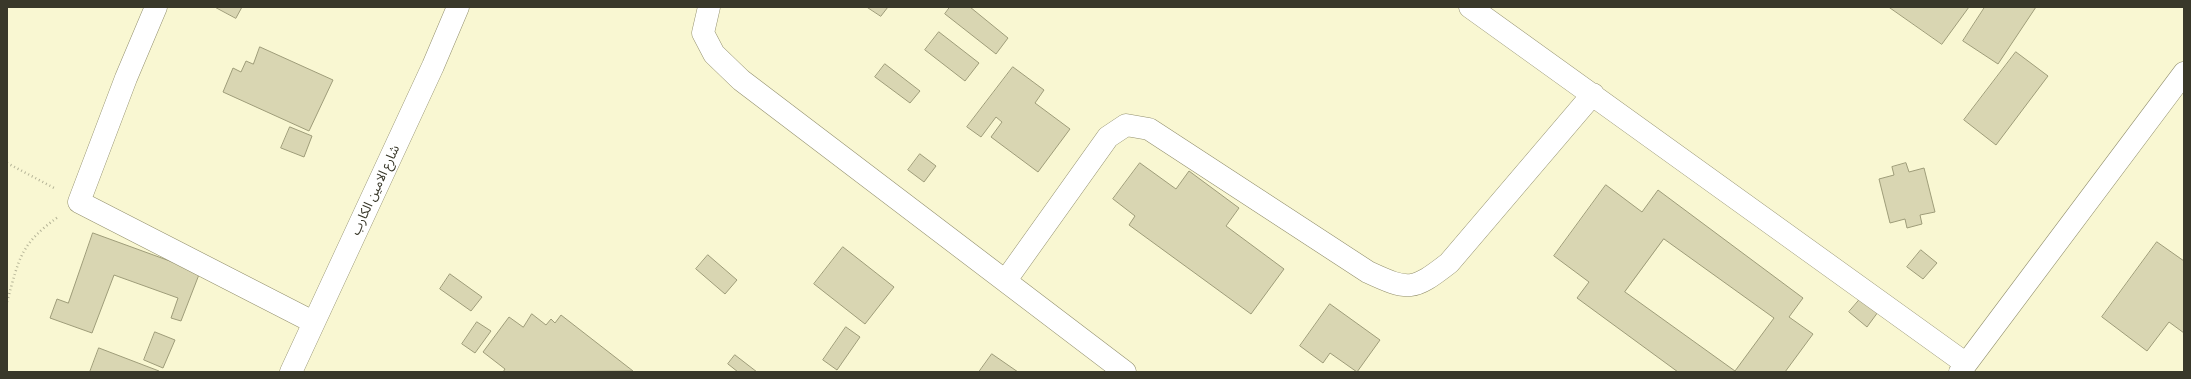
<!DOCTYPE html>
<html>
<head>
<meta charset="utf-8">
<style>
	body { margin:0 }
	#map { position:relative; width:2191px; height:379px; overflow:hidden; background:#f9f7d2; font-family:Ubuntu,sans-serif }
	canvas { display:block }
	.frame { position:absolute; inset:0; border:8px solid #39382a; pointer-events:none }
</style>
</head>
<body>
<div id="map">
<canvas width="2191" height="379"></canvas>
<div class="frame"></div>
</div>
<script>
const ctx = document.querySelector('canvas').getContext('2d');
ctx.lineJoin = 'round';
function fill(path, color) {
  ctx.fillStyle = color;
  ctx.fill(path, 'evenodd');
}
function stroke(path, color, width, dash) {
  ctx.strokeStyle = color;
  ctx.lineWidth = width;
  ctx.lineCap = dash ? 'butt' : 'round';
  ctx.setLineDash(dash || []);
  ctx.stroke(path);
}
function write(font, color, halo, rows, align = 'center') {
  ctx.font = font + ' Ubuntu,"Noto Sans Arabic",sans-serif';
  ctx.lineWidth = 3;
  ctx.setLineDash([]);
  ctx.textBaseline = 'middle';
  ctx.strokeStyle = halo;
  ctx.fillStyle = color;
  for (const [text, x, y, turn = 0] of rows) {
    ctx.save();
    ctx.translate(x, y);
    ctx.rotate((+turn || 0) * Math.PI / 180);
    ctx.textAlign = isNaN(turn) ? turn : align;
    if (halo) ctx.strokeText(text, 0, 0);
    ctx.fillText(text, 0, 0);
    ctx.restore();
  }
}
const building = new Path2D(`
	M215,7H242L236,18Z
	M867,7H888L881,16Z
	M950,7H970L1008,38L996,54L945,14Z
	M1889,7H1969L1942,44Z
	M1985,7H2036L1998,64L1963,41Z
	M939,32L979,63L965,81L925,50Z
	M260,47L333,80L309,131L223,92L233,68L241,72L246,61L253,64Z
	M2016,52L2048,76L1996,145L1964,120Z
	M885,64L920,91L910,103L875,77Z
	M1013,67L1044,90L1035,103L1070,129L1038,172L991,137L1002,122L996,117L981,137L967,127Z
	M290,127L312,136L304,157L281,148Z
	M920,154L936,166L924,182L908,170Z
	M1140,163L1176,189L1189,171L1239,208L1226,226L1284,269L1251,314L1129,225L1135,216L1113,199Z
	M1906,163L1909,172L1924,168L1935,212L1920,215L1922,224L1907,228L1905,219L1890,223L1879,179L1894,175L1892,167Z
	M1606,185L1642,212L1658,190L1803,298L1789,317L1813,334L1785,372H1678L1577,298L1589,282L1554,256ZM1664,239L1774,318L1735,371L1625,292Z
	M93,233L200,272L181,321L171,318L178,298L114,275L92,333L50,318L57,299L68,303Z
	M2157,242L2184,261V333L2169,322L2147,351L2102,317Z
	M843,247L894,287L865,324L814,284Z
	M1921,250L1937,263L1923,279L1907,267Z
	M708,255L737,280L725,294L696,269Z
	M450,274L482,297L471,311L440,289Z
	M1861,298L1878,312L1867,327L1849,312Z
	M1330,304L1380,340L1357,372L1330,353L1323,363L1300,346Z
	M532,314L546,325L551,319L555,323L561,315L633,371L503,372L505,369L483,352L509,317L523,327Z
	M477,322L491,331L475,353L462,344Z
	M846,327L860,337L837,370L823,360Z
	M155,332L175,340L163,368L144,360Z
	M99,348L159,371V372H90Z
	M992,354L1018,372H979Z
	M735,355L757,372H738L728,364Z`);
const path = new Path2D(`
	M7,163L56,189
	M7,302C19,259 20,244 58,217`);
const street = new Path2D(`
	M156,7L126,78L79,202L313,322
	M709,7L703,33L714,54L741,80L1125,372
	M1470,7L1965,363
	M1006,280L1108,137L1126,125L1149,129L1368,272C1409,291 1413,291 1449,263L1593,94
	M1960,372L2184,73`);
const secondary = new Path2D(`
	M291,372L433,66L458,7`);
const streetNames = [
	["شارع الامين الكارب",375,190,-65]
];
fill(building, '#d9d6b2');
stroke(building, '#9e9c79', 1);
stroke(street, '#928f6d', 23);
stroke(secondary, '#928f6d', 23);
stroke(path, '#b5b497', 2.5, [1, 3]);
stroke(street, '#fff', 22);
stroke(secondary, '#fff', 22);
write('13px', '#39382a', '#fff', streetNames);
</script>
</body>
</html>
